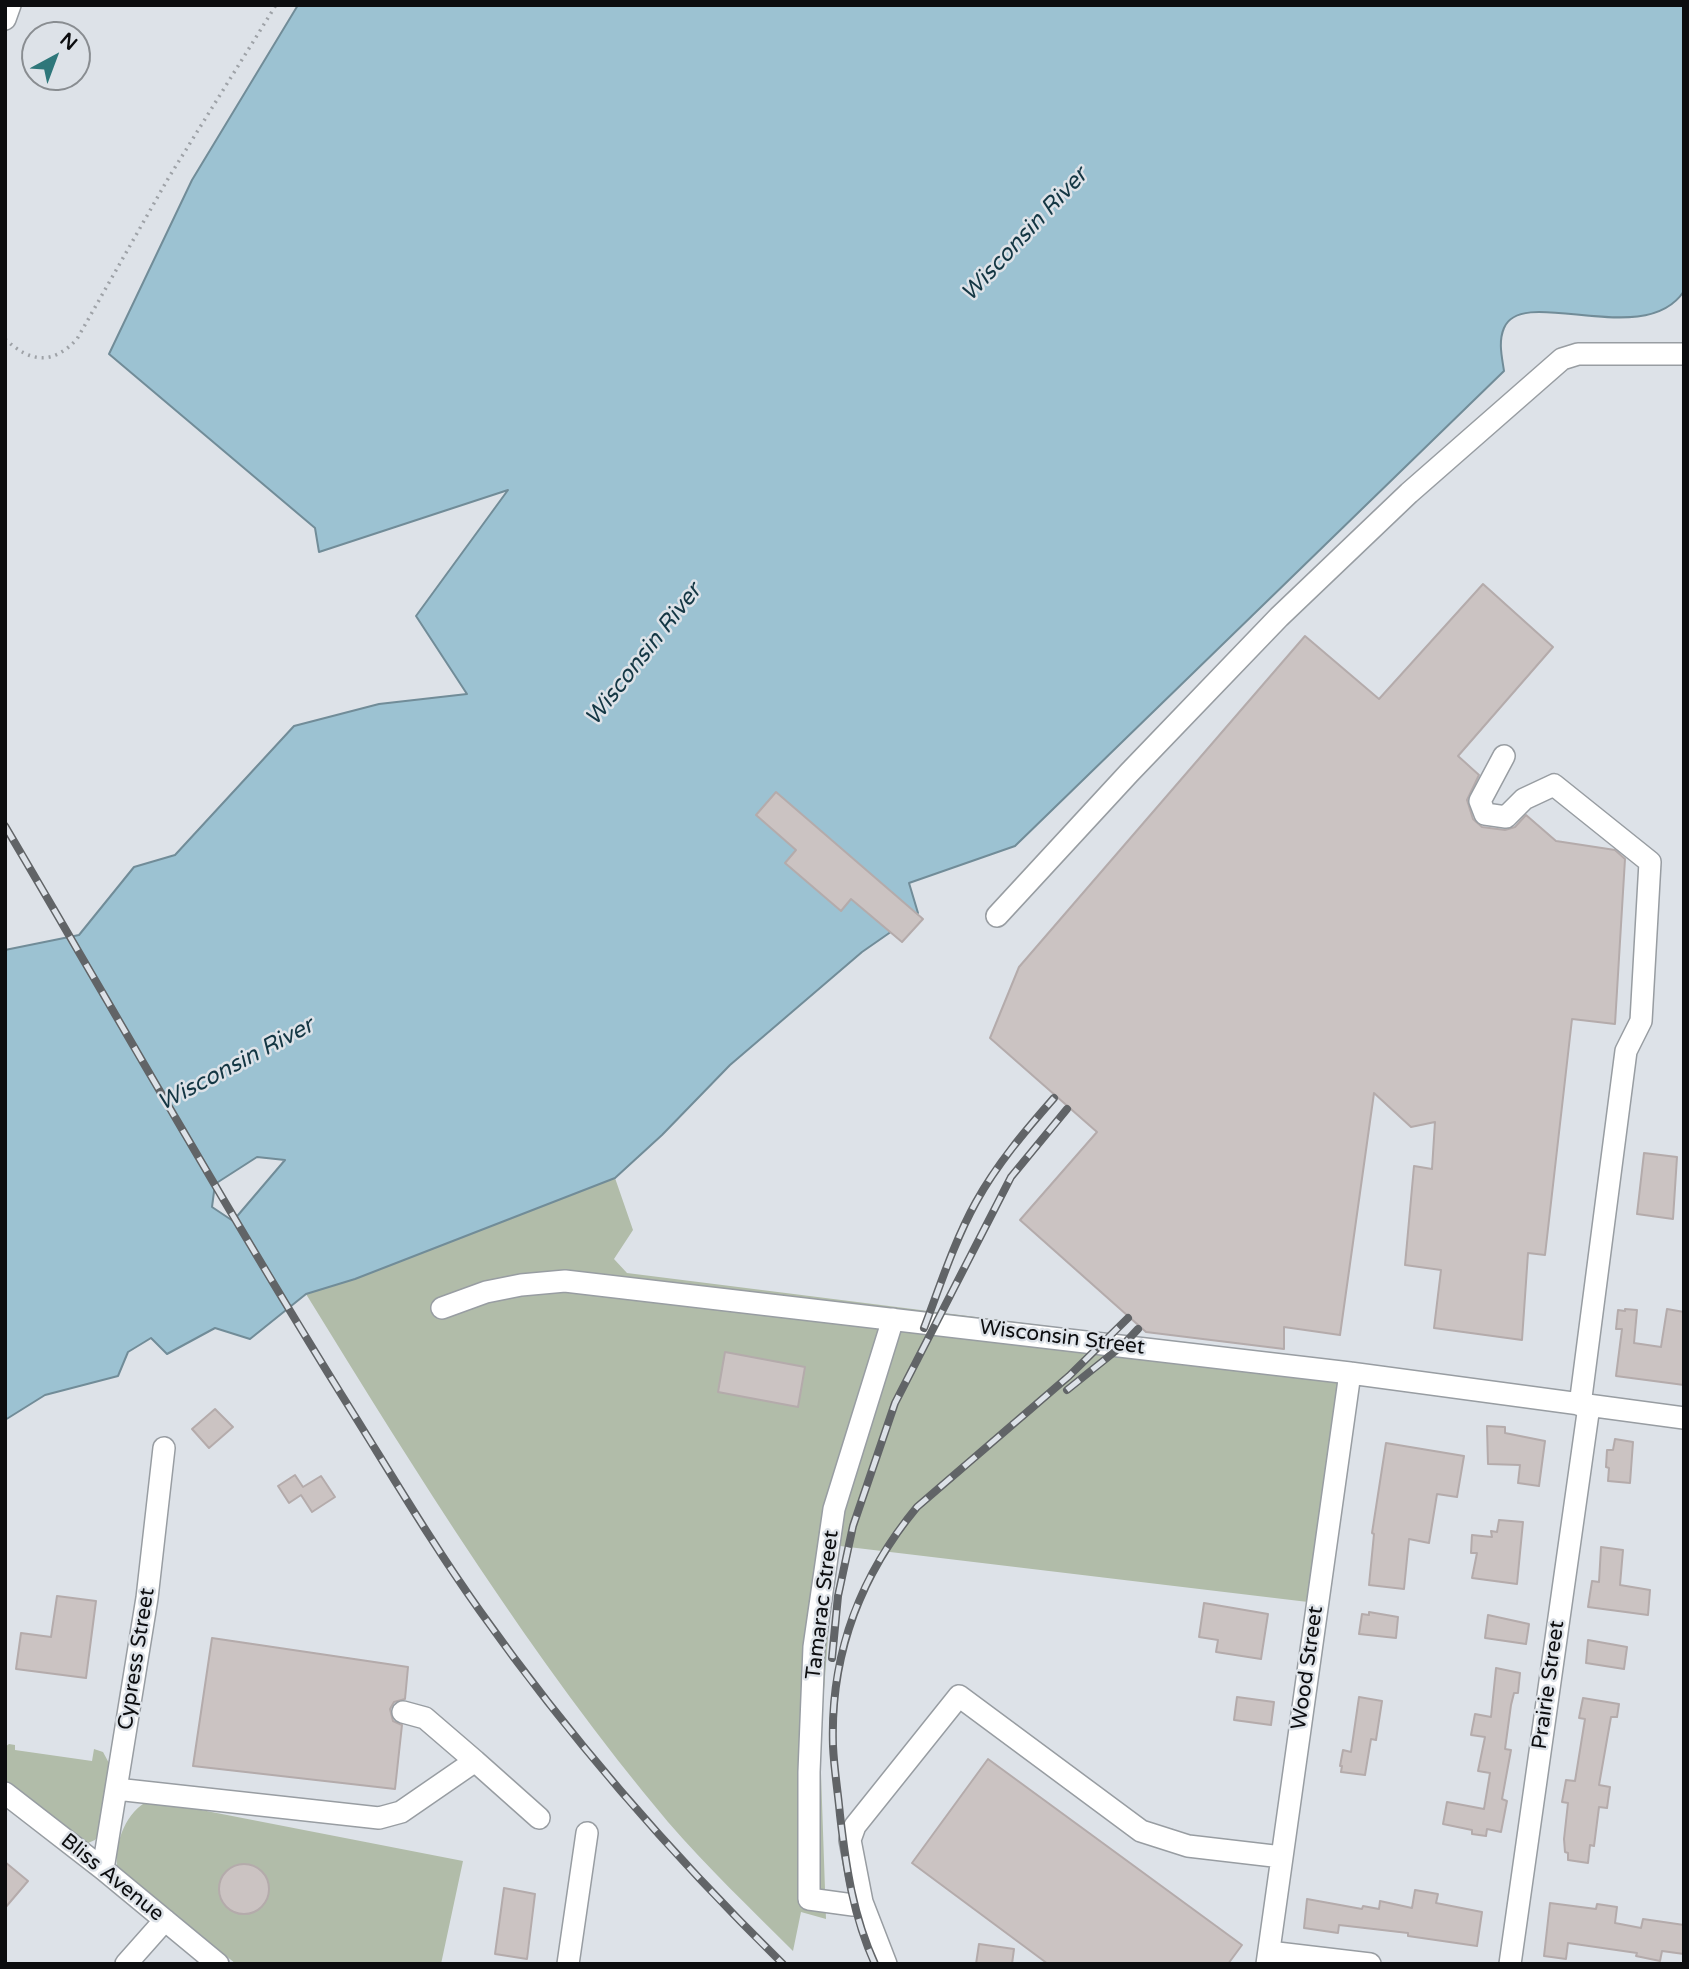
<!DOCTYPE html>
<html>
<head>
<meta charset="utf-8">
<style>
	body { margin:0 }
	#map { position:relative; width:1689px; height:1969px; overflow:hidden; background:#dde2e8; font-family:"Varela Round",sans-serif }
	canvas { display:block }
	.frame { position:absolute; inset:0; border:7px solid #0c0d0f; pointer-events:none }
	.north { position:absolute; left:21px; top:21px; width:70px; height:70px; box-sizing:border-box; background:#dde2e8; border:2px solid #898d91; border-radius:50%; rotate:41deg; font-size:19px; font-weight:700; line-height:28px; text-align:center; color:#0c0d0f }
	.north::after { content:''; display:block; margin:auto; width:24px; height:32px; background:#2e777a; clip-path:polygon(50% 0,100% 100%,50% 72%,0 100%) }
</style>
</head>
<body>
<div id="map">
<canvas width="1689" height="1969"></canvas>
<div class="frame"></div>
<div class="north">N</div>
</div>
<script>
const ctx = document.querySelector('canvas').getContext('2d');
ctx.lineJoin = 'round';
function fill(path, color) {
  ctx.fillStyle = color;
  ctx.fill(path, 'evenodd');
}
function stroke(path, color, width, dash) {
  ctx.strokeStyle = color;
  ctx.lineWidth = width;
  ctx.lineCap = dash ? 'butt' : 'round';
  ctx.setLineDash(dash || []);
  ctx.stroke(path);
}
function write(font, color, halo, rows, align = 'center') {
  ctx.font = font + ' "Varela Round",sans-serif';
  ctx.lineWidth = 5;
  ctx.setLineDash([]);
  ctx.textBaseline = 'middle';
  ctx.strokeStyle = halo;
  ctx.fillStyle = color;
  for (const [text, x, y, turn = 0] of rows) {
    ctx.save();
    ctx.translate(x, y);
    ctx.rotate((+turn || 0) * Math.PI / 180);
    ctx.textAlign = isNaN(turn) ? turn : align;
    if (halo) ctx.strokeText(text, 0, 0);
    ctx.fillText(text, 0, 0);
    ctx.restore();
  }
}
const green = new Path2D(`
	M615,1178L633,1230L614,1259L627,1273L1349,1364L1308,1602L840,1546L831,1597L820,1744L826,1919L801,1912L793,1951C751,1909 707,1867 668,1822C532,1660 417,1474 306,1294L355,1279Z
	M9,1744L15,1745V1750L92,1761L94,1749L103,1752L110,1765L101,1832L95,1840L88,1843L80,1840L7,1783L5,1780V1747Z
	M150,1800L463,1861L441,1964H236L117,1867C115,1841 126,1811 150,1800Z`);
const water = new Path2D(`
	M298,5H1684V291C1645,351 1522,284 1504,328C1498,342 1502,357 1504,371L1015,846L909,883L918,913L862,952L730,1065L662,1135L615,1178L355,1279L306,1294L250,1339L215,1328L167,1354L151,1338L128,1352L118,1376L45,1395L5,1420V950L79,935L134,867L175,855L294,726L379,704L467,694L416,616L508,490L319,552L315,528L109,354L192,180ZM257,1157L285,1160L233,1221L212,1207L215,1184Z`);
const building = new Path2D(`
	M1483,584L1553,647L1458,756L1479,775L1467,800L1473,819L1482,827L1505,830L1515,827L1526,815L1556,841L1615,850L1625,859L1615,1024L1572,1019L1545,1255L1528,1253L1522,1340L1434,1328L1441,1270L1405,1265L1414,1166L1432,1169L1435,1122L1411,1127L1374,1093L1340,1335L1284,1327V1349L1146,1332L1020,1220L1097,1132L990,1038L1019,967L1305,636L1379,699Z
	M776,792L923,919L902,942L851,899L841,911L785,863L796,850L756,815Z
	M1644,1153L1677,1157L1673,1219L1637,1214Z
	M1625,1309L1637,1310L1634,1343L1661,1347L1667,1309L1684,1312V1385L1616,1376L1622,1329H1616L1618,1310L1625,1311Z
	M725,1352L805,1367L798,1407L718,1392Z
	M215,1409L233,1427L209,1448L192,1429Z
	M1487,1426L1505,1427V1433L1545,1441L1539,1486L1518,1483L1520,1465L1488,1464Z
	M1615,1439L1633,1442L1630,1483L1608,1481L1609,1468L1606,1467L1607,1450H1613Z
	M1386,1443L1464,1456L1457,1497L1437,1494L1429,1543L1409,1539L1404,1589L1369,1585L1374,1534L1372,1533Z
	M295,1475L303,1487L321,1476L335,1497L312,1512L301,1495L289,1503L278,1486Z
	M1499,1520L1523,1522L1517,1584L1472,1578L1477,1553H1471L1472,1535L1492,1537L1491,1531L1497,1532Z
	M1601,1547L1623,1550L1620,1585L1650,1590L1648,1615L1588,1607L1592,1581L1599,1582Z
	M57,1596L96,1601L86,1678L16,1669L21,1633L51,1637Z
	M1204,1603L1268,1614L1261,1659L1216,1652L1218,1640L1199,1637Z
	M1369,1612L1398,1617L1396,1638L1359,1634L1362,1614L1369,1615Z
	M1488,1615L1529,1624L1526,1644L1485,1638Z
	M212,1638L408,1667L405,1699L394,1702L390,1709L393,1721L402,1725L395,1789L193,1766Z
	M1588,1640L1627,1647L1624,1669L1586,1663Z
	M1496,1668L1520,1673L1518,1693H1514L1511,1705L1505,1749L1511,1750L1502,1799L1507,1801L1501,1832L1487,1829L1486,1836L1472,1834V1830L1443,1824L1447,1802L1484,1809L1490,1773L1478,1771L1485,1737L1471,1735L1475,1714L1491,1717Z
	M1237,1697L1274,1702L1271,1725L1234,1720Z
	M1359,1697L1382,1701L1376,1740L1371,1739L1365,1775L1341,1772L1342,1766H1340L1343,1750L1351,1752Z
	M1583,1698L1619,1704L1617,1717H1611L1599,1785L1610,1787L1607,1808L1599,1807L1594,1846L1590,1845L1588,1863L1568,1860V1853L1565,1852L1564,1839L1568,1803L1562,1802L1566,1780L1575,1781L1585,1719L1579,1718Z
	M988,1759L1242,1945L1228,1964H1048L912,1863Z
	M5,1862L28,1881L5,1908Z
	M219 1889a25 25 0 1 1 50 0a25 25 0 1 1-50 0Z
	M504,1888L535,1894L527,1959L495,1954Z
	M1415,1890L1438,1894L1436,1903L1482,1912L1477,1946L1408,1936V1933L1339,1925L1338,1933L1304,1928L1307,1899L1362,1909L1363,1906L1379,1909L1380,1901L1412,1908Z
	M1550,1903L1596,1909L1597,1904L1617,1907L1615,1923L1641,1928L1643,1919L1684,1925V1954L1662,1951L1660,1961L1636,1956L1637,1953L1568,1943L1566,1959L1544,1956Z
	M979,1944L1014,1949L1012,1964H976Z`);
const path = new Path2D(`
	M5,339C31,363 53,365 77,339L169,177L276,5`);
const minor = new Path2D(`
	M5,19L10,5
	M1504,756L1480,801L1485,814L1506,817L1524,799L1554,785L1650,862L1641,1021L1626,1051L1580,1405
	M997,916L1129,773L1279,617L1409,493L1562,359L1578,354H1684
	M442,1308L486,1292L521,1285L565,1281L1350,1373L1684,1418
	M403,1712L425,1718L475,1761
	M116,1789L379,1818L401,1812L475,1761L539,1818
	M5,1793L103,1869L218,1964
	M103,1869L147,1598L164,1448
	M862,1902L853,1905L809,1899V1772L814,1647L834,1509L893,1319
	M1269,1952L1370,1964
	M126,1964L165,1920
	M568,1964L587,1833
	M886,1964L862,1902L850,1840L855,1826L959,1696L1141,1831L1188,1846L1282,1857
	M1267,1964L1350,1373
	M1510,1964L1589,1406`);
const rail = new Path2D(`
	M5,826C117,1016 225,1207 341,1394C387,1467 430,1541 480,1611C570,1738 672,1855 783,1964
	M924,1328C940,1286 954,1242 976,1202C997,1164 1025,1131 1054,1098
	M1067,1390L1123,1345L1138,1329
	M832,1658L838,1596L853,1526L895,1403L1011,1177L1067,1109
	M875,1964C853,1916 846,1867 840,1815C838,1792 834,1769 833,1746C830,1655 859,1577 917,1507L1069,1376L1128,1318`);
const streetNames = [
	["Wisconsin Street",1062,1338,7],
	["Tamarac Street",823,1605,-83],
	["Cypress Street",137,1659,-81],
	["Wood Street",1308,1668,-82],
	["Prairie Street",1549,1685,-82],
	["Bliss Avenue",112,1878,39]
];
const waterNames = [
	["Wisconsin River",1025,235,-47],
	["Wisconsin River",644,655,-52],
	["Wisconsin River",236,1065,-28]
];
fill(green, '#b1bca9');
fill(water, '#9cc2d2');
stroke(water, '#718c98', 2);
fill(building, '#cbc3c2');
stroke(building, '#b4abab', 2);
stroke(minor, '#989da2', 24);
stroke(path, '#9ea2a7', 3.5, [2, 5]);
stroke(minor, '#fff', 21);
stroke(rail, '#616467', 8);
stroke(rail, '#dde2e8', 5, [16]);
write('21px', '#0c0d0f', '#dde2e8', streetNames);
write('italic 23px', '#133643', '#dde2e8', waterNames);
</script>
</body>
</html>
